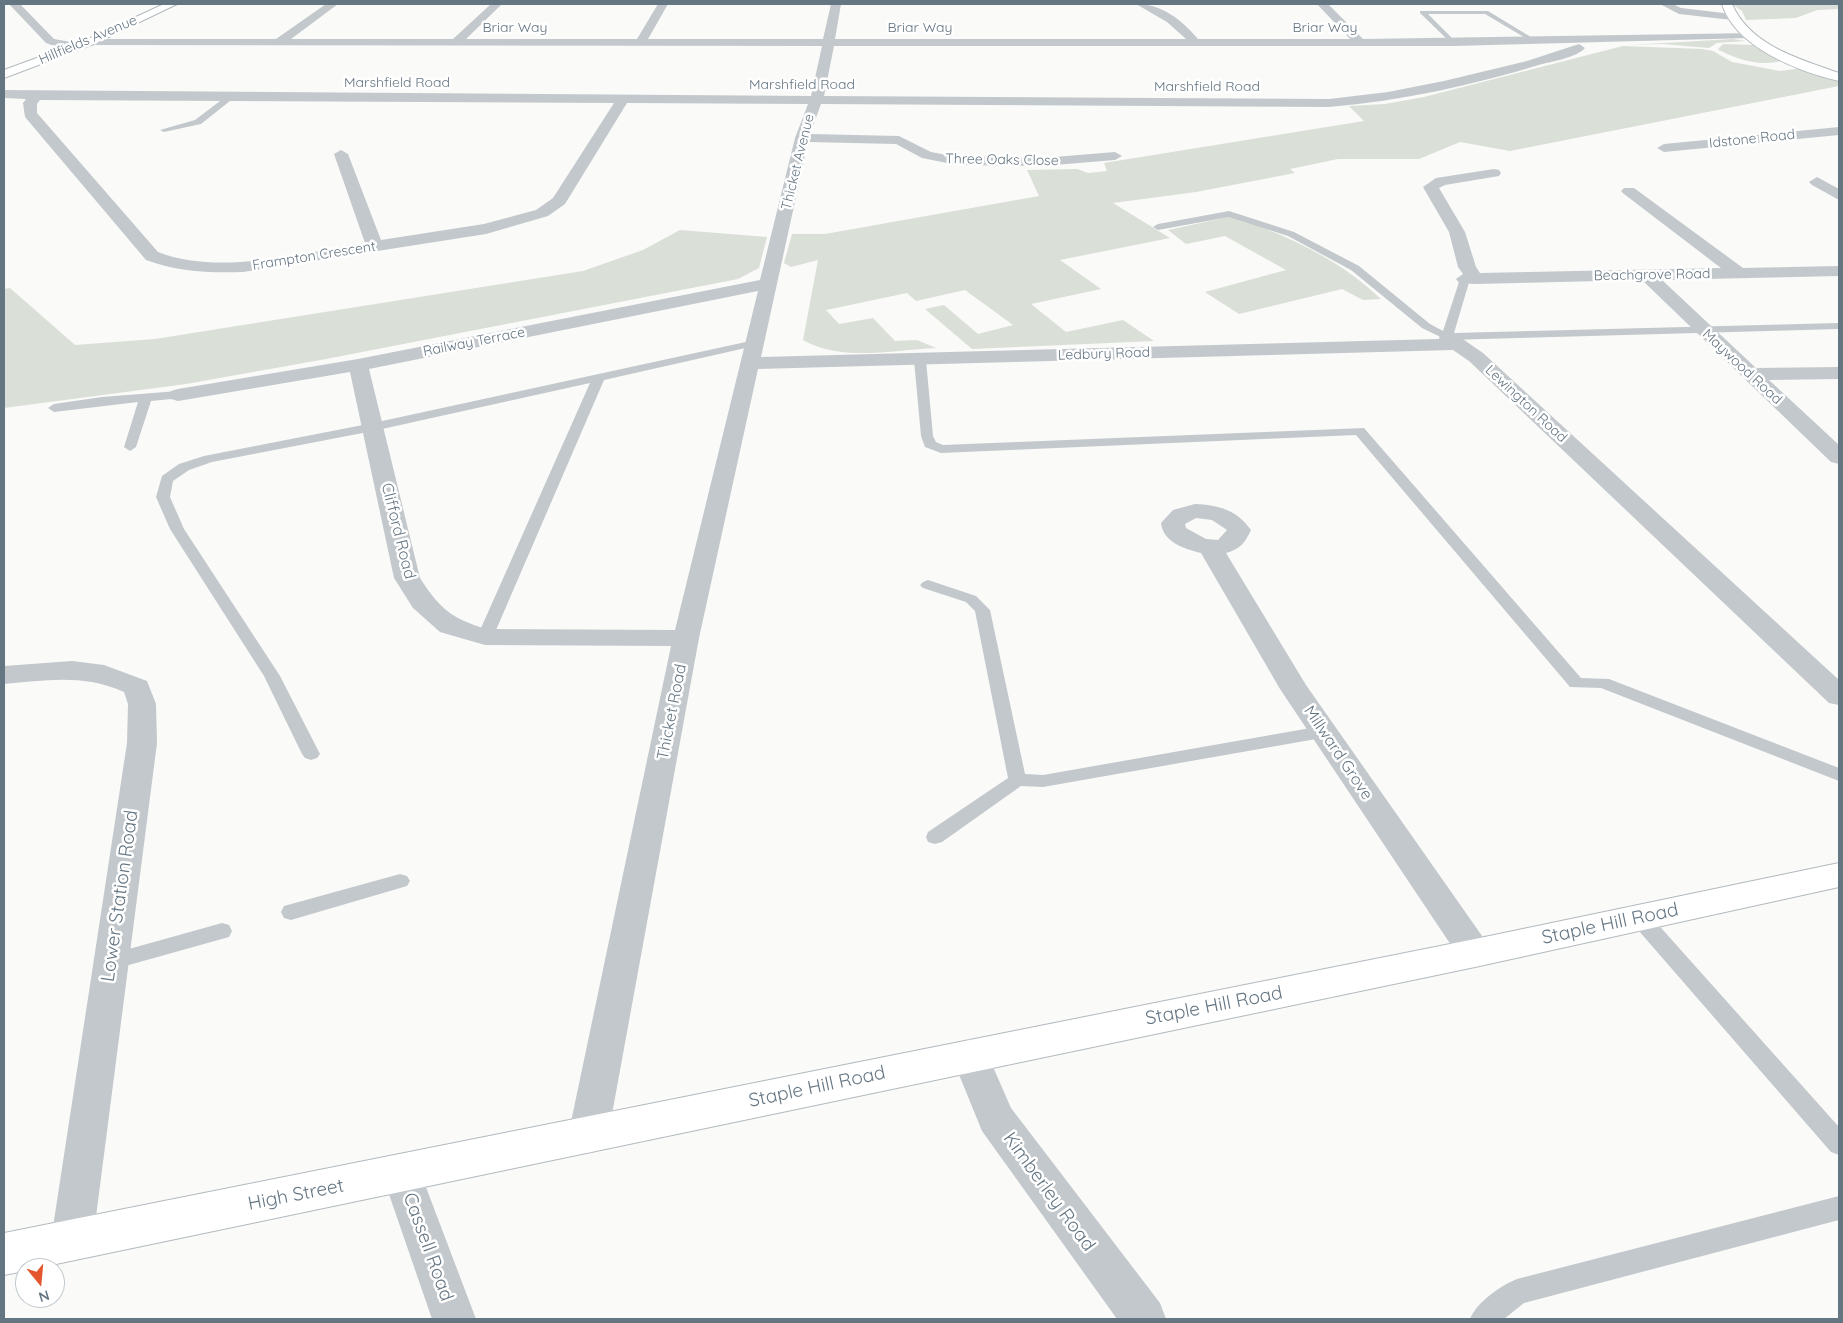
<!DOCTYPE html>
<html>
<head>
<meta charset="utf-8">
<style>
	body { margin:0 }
	#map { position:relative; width:1843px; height:1323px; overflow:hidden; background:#fafaf8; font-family:Quicksand,sans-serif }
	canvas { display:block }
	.frame { position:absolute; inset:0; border:5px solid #657683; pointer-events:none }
	.north { position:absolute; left:15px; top:1258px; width:50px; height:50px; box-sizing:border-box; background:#fff; border:1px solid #c1c8cd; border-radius:50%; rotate:163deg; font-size:14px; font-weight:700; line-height:20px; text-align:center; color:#657683 }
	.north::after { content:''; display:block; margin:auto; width:18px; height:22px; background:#e4572e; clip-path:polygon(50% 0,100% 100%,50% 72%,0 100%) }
</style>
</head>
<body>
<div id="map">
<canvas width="1843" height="1323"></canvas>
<div class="frame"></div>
<div class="north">N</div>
</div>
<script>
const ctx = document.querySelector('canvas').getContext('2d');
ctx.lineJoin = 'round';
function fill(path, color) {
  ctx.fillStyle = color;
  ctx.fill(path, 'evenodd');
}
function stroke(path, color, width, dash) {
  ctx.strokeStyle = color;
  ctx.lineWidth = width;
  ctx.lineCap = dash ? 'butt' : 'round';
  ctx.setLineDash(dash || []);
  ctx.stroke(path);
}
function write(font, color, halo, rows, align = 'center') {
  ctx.font = font + ' Quicksand,sans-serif';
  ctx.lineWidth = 5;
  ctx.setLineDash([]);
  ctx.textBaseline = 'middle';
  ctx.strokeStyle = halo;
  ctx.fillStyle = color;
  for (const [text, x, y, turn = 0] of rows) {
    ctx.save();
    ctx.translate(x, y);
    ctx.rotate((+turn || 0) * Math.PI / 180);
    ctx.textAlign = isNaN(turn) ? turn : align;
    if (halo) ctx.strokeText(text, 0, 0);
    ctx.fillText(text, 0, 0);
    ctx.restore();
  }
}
const green = new Path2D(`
	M1732,4H1839V9L1817,10L1796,18L1746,20L1742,11Z
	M1733,39L1746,41L1717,43L1709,48L1662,44L1629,45Z
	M1723,44L1754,45L1783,61C1759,66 1741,61 1719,50L1718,49Z
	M1623,46L1702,49L1713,51L1732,62L1780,71L1803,68L1839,80V86L1510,151L1460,142L1419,159H1338L1290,169L1295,173L1196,192L1113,203L1170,238L1060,260L1101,289L1031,304L1066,332L1123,320L1154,341L972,349L925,309L944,305L978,334L1013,325L965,290L916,301L907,293L826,310L839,324L873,318L895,341L917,340L936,348C893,350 841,362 803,340L818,260L791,267L784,263L792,234H825L1039,196L1027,170L1077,169L1088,173L1107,171L1104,163L1364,121L1349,106L1385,104L1424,97Z
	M1233,216C1287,236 1338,258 1381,299L1363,300L1342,289L1239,314L1205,292L1286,270L1225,236L1186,244L1168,230Z
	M680,230L767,237L759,268L738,279L326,359L186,384L4,408V289L10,288L75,345L155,339L583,271L643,250Z`);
const lane = new Path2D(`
	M1420,11H1488L1539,42L1534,43L1485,14H1428L1457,43L1452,44L1420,13Z
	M228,95L235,97L201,124L164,132L160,130L195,120Z
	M1229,211L1294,232L1359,266L1430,324L1443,331L1460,279L1461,277H1469L1470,279L1454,333L1839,323V329L1447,340L1422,328L1351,270L1288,236L1229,217L1158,230L1153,227L1158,224Z
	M755,340L761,343L759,345L604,380L493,637L485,642L477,637L590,383L373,431L212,462L189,470L173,481L170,497L184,529L280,676L320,754L317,758L311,760L305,758L302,754L264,676L170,529L156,497L162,476L179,464L204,456L373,423Z
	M920,357L926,360L933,436L936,442L943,445L1364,428L1581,678L1609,679L1839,768V781L1601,688L1570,687L1356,435L941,453L925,447L921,436L914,360Z
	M178,391L182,392L184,395L182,398L151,401L136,447L130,451L124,447L138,402L54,412L48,408L54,404L102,397Z
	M928,580L976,596L990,610L1025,774L1043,775L1322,726L1328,728L1331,732L1328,736L1322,738L1043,787L1021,786L942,842L935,844L928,842L926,837L928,832L1008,778L975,611L966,602L923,588L920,585L923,582Z
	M400,874L407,876L410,881L407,886L291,920L284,918L281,912L284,906Z
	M1639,909L1646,911L1839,1127V1155L1831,1152L1632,923L1629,917L1632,911Z
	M222,923L229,925L232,931L229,937L111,970L104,968L101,962L104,956L111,954Z
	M1839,1196V1220L1524,1303L1504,1319H1470C1477,1302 1500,1286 1517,1279Z`);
const street = new Path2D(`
	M9,4H20L54,39L82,44L84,46L78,49L57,47L46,43Z
	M326,4H338L291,39H453L491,4H502L466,39H637L658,4H668L648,39H823L831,4H841L835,39H1186L1167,22L1136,4C1162,4 1182,20 1198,39H1350L1317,4H1328L1363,39L1754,33V37L1750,38L1454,46H834L824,96L1329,99L1388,92L1444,81L1527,61L1579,44L1585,48C1577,57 1555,61 1542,64C1473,85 1401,101 1329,107L821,104L810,134L899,136L931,152L957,157L1042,158L1115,152L1122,156L1115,160L1042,166L957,165L922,158L896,144L808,142L761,357L1439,339L1440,333H1454L1483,353L1839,680V705L1829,703L1469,361L1453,350L758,369L699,638L608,1136L602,1149L588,1154L574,1149L568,1136L671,646L485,645L440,632L413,608L394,578L350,372L178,401L171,399L168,395L171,391L178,389L358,359L760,280L795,138L808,104L627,103L565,204L548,216L486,234L243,272C209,273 178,272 146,260L25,117L23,103L26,99L4,98V90L811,96L822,46L90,45L84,42L90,39H276ZM40,100L614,103L553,198L536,210L484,224L381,240L348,154L341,150L334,154L365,243C301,253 220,276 158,252L37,113V104ZM758,291L675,630L486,629C451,618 440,609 420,578L369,369Z
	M1660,4H1673L1681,8L1732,14L1737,17L1732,20L1679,14Z
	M1839,127V135L1664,152L1657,148L1664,144Z
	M1494,169L1499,170L1501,173L1499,176L1445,185L1439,188L1465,232L1476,267L1480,273L1721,268L1624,194L1621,191L1624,188H1634L1743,268L1839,266V276L1662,280L1756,368L1839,367V379L1769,380L1839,445V464L1831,462L1642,280L1475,284L1459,283L1456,279L1463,274L1458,267L1449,232L1423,187L1436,178Z
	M1817,177L1839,189V200L1812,185L1809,182Z
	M1195,504C1219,505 1237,510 1251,530C1245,543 1240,549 1226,553L1306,685L1487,943L1493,953L1487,963L1475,967L1463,963L1280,689L1201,553C1184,549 1163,542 1161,523L1173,510ZM1196,518L1212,520L1227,530L1218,540L1206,539L1186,528L1185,524Z
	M72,661L104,665L147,681L156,704L157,743L93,1240L87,1255L72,1261L57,1255L51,1240L127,743L128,704L124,692C85,674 46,680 4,684V666Z
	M970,1039L983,1044L1011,1108L1160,1303L1166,1319H1117L982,1131L951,1055L957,1044Z
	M402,1155L416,1161L476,1319H432L382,1174L388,1161Z`);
const secondary = new Path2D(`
	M164,4H177L94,44L4,78V70L86,40Z
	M1722,4H1732C1750,46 1800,59 1839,73V81C1799,72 1735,47 1722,4Z
	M1839,863V887L1475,967L37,1268H25V1271L4,1275V1233L1475,939Z`);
const farStreetnames = [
	["Briar Way",515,28],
	["Briar Way",920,28],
	["Briar Way",1325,28],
	["Hillfields Avenue",88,40,-23],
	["Marshfield Road",397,83],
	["Marshfield Road",802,85],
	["Marshfield Road",1207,87],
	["Idstone Road",1752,139,-6],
	["Three Oaks Close",1002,160,1],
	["Thicket Avenue",798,162,-76],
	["Frampton Crescent",314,256,-9],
	["Beachgrove Road",1652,275,-1],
	["Railway Terrace",474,342,-11],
	["Ledbury Road",1104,354,-2],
	["Maywood Road",1742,367,43],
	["Lewington Road",1526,404,43]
];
const streetNames = [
	["Clifford Road",398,531,76],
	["Thicket Road",672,712,-79],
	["Millward Grove",1338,753,56]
];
const nearStreetnames = [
	["Lower Station Road",120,896,-82],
	["Staple Hill Road",1610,924,-12],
	["Staple Hill Road",1214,1006,-11],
	["Staple Hill Road",817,1087,-12],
	["Kimberley Road",1049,1192,54],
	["High Street",296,1195,-11],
	["Cassell Road",428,1247,70]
];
fill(green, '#dadfd7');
stroke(secondary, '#b3babf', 2);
fill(lane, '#c3c8cc');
fill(street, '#c3c8cc');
fill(secondary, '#fff');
write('14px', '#657683', '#fff', farStreetnames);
write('16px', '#657683', '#fff', streetNames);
write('19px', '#657683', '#fff', nearStreetnames);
</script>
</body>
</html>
